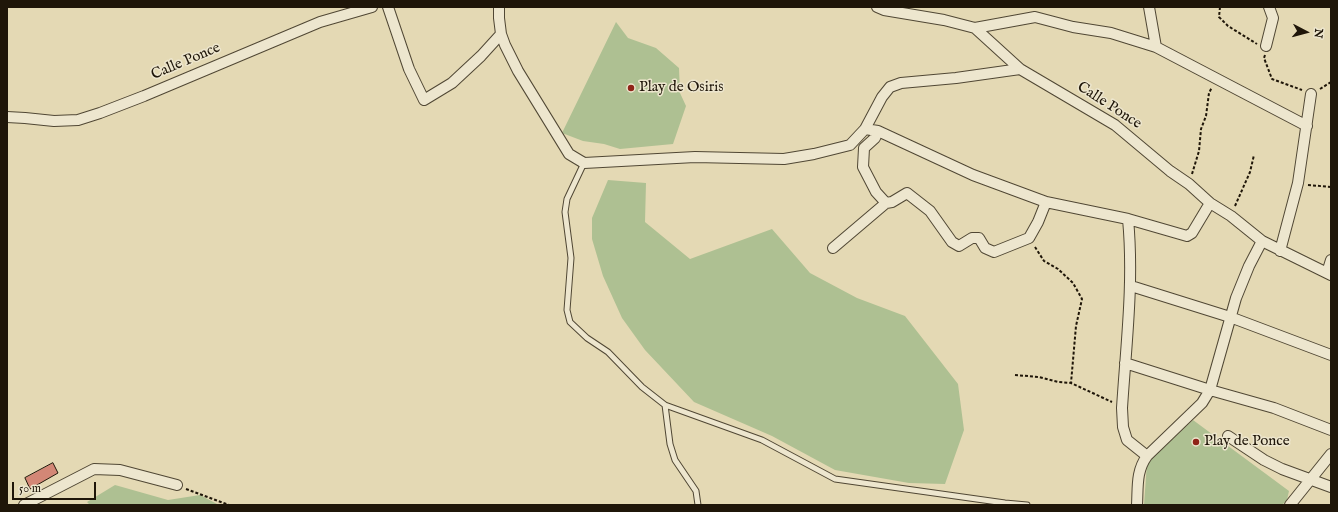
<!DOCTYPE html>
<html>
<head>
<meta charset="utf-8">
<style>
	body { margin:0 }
	#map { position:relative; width:1338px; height:512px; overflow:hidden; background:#e4d9b4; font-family:"IM FELL English",serif }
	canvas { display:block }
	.frame { position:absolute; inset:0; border:8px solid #1f1609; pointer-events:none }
	.north { position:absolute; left:1286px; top:12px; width:40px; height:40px; -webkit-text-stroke:3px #ede6ce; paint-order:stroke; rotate:96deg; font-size:11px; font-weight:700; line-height:16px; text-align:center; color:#1f1609 }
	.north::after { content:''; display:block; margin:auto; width:14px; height:18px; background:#1f1609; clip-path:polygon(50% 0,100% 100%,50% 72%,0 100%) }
	.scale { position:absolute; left:12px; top:482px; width:84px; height:18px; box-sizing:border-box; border:2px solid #1f1609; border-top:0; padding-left:5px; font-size:12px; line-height:14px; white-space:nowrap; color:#1f1609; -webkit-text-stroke:3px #ede6ce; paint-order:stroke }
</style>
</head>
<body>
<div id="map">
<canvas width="1338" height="512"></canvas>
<div class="frame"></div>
<div class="north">N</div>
<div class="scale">50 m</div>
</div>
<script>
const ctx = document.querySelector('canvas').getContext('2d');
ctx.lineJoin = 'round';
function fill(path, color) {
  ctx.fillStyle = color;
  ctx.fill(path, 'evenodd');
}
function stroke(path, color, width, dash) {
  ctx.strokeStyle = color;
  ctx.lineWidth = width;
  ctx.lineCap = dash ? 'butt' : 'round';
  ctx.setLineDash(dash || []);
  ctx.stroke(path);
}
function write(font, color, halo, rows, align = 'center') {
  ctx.font = font + ' "IM FELL English",serif';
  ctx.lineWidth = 3;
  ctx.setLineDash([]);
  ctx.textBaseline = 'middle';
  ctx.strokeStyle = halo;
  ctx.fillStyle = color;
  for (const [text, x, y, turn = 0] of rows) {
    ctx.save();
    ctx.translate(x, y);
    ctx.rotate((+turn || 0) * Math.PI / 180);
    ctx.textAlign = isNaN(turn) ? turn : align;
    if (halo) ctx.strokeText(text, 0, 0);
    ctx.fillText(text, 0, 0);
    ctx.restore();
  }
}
const green = new Path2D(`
	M616,22L628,38L656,48L679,68L680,93L686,106L673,144L620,149L604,144L583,141L562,133Z
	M608,180L646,183L645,222L690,259L772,229L810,273L857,298L905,316L958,384L964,430L945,484L909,483L835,470L772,436L694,402L645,350L622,318L603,276L592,239V218Z
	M1193,420L1289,491L1287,500L1282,505H1144L1147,463Z
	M115,485L168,500L200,495L219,505H90L87,502Z`);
const building = new Path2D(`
	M53,463L58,473L30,489L25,478Z`);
const path = new Path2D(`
	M1220,7L1219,17L1228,26L1257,44
	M1265,55L1264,58L1272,79L1302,90
	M1320,89L1331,82
	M1192,174L1199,151L1201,129L1206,116L1209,93L1212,87
	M1308,185L1331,187
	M1235,206L1250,172L1254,155
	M1035,247L1044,261L1058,269L1073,283L1082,299L1076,326L1071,383
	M1015,375L1039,377L1058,382L1071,383L1112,402
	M186,489L229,505`);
const service = new Path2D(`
	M584,163L567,199L565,212L571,258L567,310L570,322L587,338L608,352L642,387L665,405L762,440L835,479L1005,503L1027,505
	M665,405L670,444L675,460L696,491L698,505`);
const minor = new Path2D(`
	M388,7L409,69L424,100L452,83L481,56L501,34
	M499,7V18L501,34L505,45L518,71L569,154L584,163L695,157L784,159L814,154L850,145L865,129L882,97L890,87L901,83L956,78L1020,69
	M877,7L884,10L944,20L975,28L1020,69L1115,125L1170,171L1189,184L1210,203L1231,216L1262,241L1331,275
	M1149,7L1156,47
	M975,28L1035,17L1073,27L1111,33L1156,47L1307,126
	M1266,46L1273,18L1269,7
	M7,117L25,118L54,121L78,120L100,113L144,96L320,22L372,7
	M865,129L878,131L973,175L1046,202L1128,219L1187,236L1192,233L1210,203
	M878,131L875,138L864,148L863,167L876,192L886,203L892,202L907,193L930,211L952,242L959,246L972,238H979L985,248L994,252L1029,238L1038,222L1046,202
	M1128,219C1134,282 1126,345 1122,408L1123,427L1127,440L1147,456
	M833,248L886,203
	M1280,251L1298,183L1311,94
	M1327,273L1331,260
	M1131,286L1230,317L1331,355
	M1125,363L1210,390L1274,408L1331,430
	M1228,436L1264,460L1282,469L1331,487
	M24,505L94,469L120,470L177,485
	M1137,505C1138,487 1136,471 1147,456L1202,403L1210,390L1236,298L1249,266L1262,241
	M1290,505L1331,454`);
const markers = [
	[631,88,4,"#8f2418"],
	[1196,442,4,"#8f2418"]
];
const streetNames = [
	["Calle Ponce",186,62,-23],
	["Calle Ponce",1109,106,33]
];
const poiNames = [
	["Play de Osiris",639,88],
	["Play de Ponce",1204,442]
];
fill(green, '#aec092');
fill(building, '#d38776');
stroke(building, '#1f1609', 1);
stroke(service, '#504734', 7);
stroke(minor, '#504734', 12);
stroke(path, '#1f1609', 2, [3, 2]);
stroke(service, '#ede6ce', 5);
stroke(minor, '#ede6ce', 10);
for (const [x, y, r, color] of markers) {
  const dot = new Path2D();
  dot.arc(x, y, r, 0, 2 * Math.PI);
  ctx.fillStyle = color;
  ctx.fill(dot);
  stroke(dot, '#ede6ce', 1.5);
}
write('15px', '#1f1609', '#ede6ce', streetNames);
write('15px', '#1f1609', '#ede6ce', poiNames, 'left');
</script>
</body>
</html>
